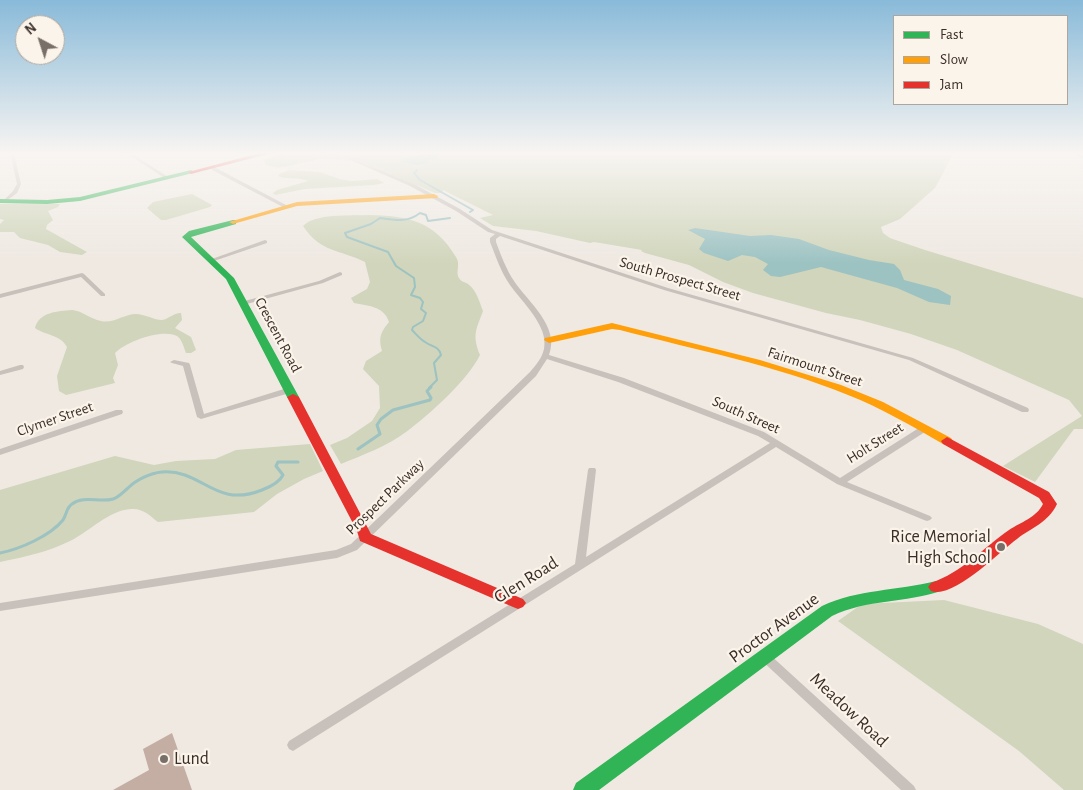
<!DOCTYPE html>
<html>
<head>
<meta charset="utf-8">
<style>
	body { margin:0 }
	#map { position:relative; width:1083px; height:790px; overflow:hidden; background:#efe9e2; font-family:"Alegreya Sans",sans-serif }
	canvas { display:block }
	.legend { position:absolute; left:893px; top:15px; width:175px; height:90px; box-sizing:border-box; background:#fbf4ea; border:1px solid #aea59c; margin:0; padding:6px 9px; list-style:none; font-size:15px; color:#3a2e28 }
	.legend li { display:flex; align-items:center; gap:10px; height:25px }
	.legend b { width:25px; border:1px solid #aea59c }
	.north { position:absolute; left:15px; top:15px; width:50px; height:50px; box-sizing:border-box; background:#fbf4ea; border:1px solid #aea59c; border-radius:50%; rotate:320deg; font-size:14px; font-weight:700; line-height:20px; text-align:center; color:#3a2e28 }
	.north::after { content:''; display:block; margin:auto; width:18px; height:22px; background:#796f69; clip-path:polygon(50% 0,100% 100%,50% 72%,0 100%) }
</style>
</head>
<body>
<div id="map">
<canvas width="1083" height="790"></canvas>
<ul class="legend">
<li><b style="height:6px;background:#30b455"></b>Fast</li>
<li><b style="height:6px;background:#ff9f0a"></b>Slow</li>
<li><b style="height:6px;background:#e5322d"></b>Jam</li>
</ul>
<div class="north">N</div>
</div>
<script>
const ctx = document.querySelector('canvas').getContext('2d');
ctx.lineJoin = 'round';
function fill(path, color) {
  ctx.fillStyle = color;
  ctx.fill(path, 'evenodd');
}
function stroke(path, color, width, dash) {
  ctx.strokeStyle = color;
  ctx.lineWidth = width;
  ctx.lineCap = dash ? 'butt' : 'round';
  ctx.setLineDash(dash || []);
  ctx.stroke(path);
}
function write(font, color, halo, rows, align = 'center') {
  ctx.font = font + ' "Alegreya Sans",sans-serif';
  ctx.lineWidth = 4.5;
  ctx.setLineDash([]);
  ctx.textBaseline = 'middle';
  ctx.strokeStyle = halo;
  ctx.fillStyle = color;
  for (const [text, x, y, turn = 0] of rows) {
    ctx.save();
    ctx.translate(x, y);
    ctx.rotate((+turn || 0) * Math.PI / 180);
    ctx.textAlign = isNaN(turn) ? turn : align;
    if (halo) ctx.strokeText(text, 0, 0);
    ctx.fillText(text, 0, 0);
    ctx.restore();
  }
}
const green = new Path2D(`
	M282,153H954L935,188L900,219L881,227L883,233L890,238L925,250L1083,298V429H1074L1035,482L1003,466L1082,416L1069,400L957,350L911,334L860,320L826,313L753,293L723,282L689,265L645,253L641,251L642,250L594,242L590,243L536,231L493,226L480,218L493,215L443,190L442,193H435L357,160L321,159L279,168L265,165L264,160Z
	M290,170L319,172L340,179L352,181L377,179L384,183L374,185L305,189L275,195L273,193L277,190L308,181C299,177 288,180 278,176L279,174Z
	M192,194L212,205L210,207L166,220H161L147,208L153,202Z
	M0,204H60L58,207L48,211L53,220L47,225L46,229L87,252L82,255L60,252L48,245L20,238L14,232H0V224L4,220L0,219Z
	M368,215C407,216 434,220 456,257C461,264 455,273 459,278C461,282 465,282 468,284C477,291 479,301 483,311C476,330 472,335 480,355C467,381 430,414 406,432C387,446 363,455 341,464L330,445L347,438L372,421L380,408L379,386L363,369L366,361L382,351C378,337 381,332 389,322C384,306 368,306 354,303L351,298L367,289L370,282L365,262C339,249 321,253 303,226C315,213 351,216 368,215Z
	M72,310C83,311 90,319 101,321C113,324 124,314 136,314C144,314 158,321 162,320C169,319 173,313 181,313L182,320L175,328L191,337L196,350L191,353H186C184,348 182,339 177,336C162,328 125,342 115,353L118,365L113,378L115,383L66,395L59,391L57,376L67,347C60,334 46,336 35,328C39,312 58,311 72,310Z
	M310,444L323,471L304,479L277,494L254,512L158,522C149,515 143,508 131,509C109,510 89,532 70,541C48,552 24,557 0,562V490L115,456L154,465L176,461L215,459L236,450Z
	M944,600L1038,624L1083,644V790H1064L1019,751L838,621L862,604Z`);
const water = new Path2D(`
	M429,153H441L437,158L428,160V163L417,165L401,162L411,157Z
	M695,228L750,236L771,235L799,239L829,250L869,260L894,264L900,270L904,280L938,289L951,296L950,305L929,302L897,288L821,267L780,277L771,276L763,270L768,264L755,257L742,255L728,261L704,253L699,249L705,239L688,230Z`);
const streamFar1 = new Path2D(`
	M1074,153L1083,157
	M417,170L414,173L420,180L473,210L470,212
	M429,388L437,380L434,363L441,355C439,346 432,347 425,342C420,339 416,334 412,330L413,327L423,321L426,313L421,309L423,302L420,298L411,295L415,287L414,278L396,266L388,252L347,237L345,233L371,224L380,218C396,220 407,223 420,213L426,215L428,221L450,218`);
const stream = new Path2D(`
	M358,449L380,434L377,425L381,419L393,410L430,400L431,398L427,391L431,387
	M0,553C20,549 50,536 63,520C67,514 66,508 72,504C84,495 100,503 113,499C119,497 123,492 128,488C136,480 150,473 162,472C203,469 214,509 262,490C270,487 279,483 283,475L276,466L278,462H298`);
const building = new Path2D(`
	M172,733L192,790H113L149,770L143,749Z`);
const street = new Path2D(`
	M10,153H14L21,184L17,193L5,202L3,201L13,191L17,184Z
	M126,153H131L170,178L166,179Z
	M334,153H340L414,184L460,209L492,230L668,288L913,358L1028,408L1029,410L1028,412H1022L909,360L664,290L500,236L496,239V242C501,255 506,269 514,281C528,302 560,326 549,355L624,378L764,432L840,478L922,426H928L929,428L928,430L847,482L930,516L932,518L930,520L927,521L924,520L837,484L776,447L293,751L289,749L287,745L289,741L575,564L588,470L589,468H595L596,470L586,557L770,443L758,436L618,382L547,359L536,376L357,550L337,558L0,611V603L336,550L351,544L530,372C536,365 542,358 544,349C549,326 522,302 510,285C501,272 496,257 490,242V238L495,234L488,232L456,211L410,186Z
	M212,168H216L288,206L283,207L212,170Z
	M265,240L267,241V243L214,261H210L209,260Z
	M340,272L342,273V275L323,283L243,305L240,303L241,302L319,281Z
	M82,273L84,274L105,294V296H101L81,277L0,298V294Z
	M174,360L189,363L190,365L204,414L287,388H293L294,390L293,392L201,419L197,417L183,366L172,363L170,362Z
	M20,365H23L24,367L23,369L0,375V371Z
	M116,410H122L123,412L122,414L0,455V449Z
	M764,651L768,653L914,786L916,790H901L760,659L759,656L760,653Z`);
const fast = new Path2D(`
	M191,170L194,172L193,173L80,201L47,204L0,203V199L47,200L80,197Z
	M233,220H236V224L191,237L234,278L299,397L297,399H289L287,397L226,279L182,237L189,231Z
	M936,581L941,583L944,587L941,591C906,603 867,599 832,616L599,790H573L576,783L822,606C858,589 897,591 936,581Z`);
const slow = new Path2D(`
	M434,194L438,196L437,198L297,206L233,224L229,222L297,202Z
	M612,323L760,360L841,385L883,402L951,438L953,441L947,445L943,444C912,426 881,408 848,395C775,365 696,350 620,330L612,329L549,343L544,340L545,338Z`);
const jam = new Path2D(`
	M260,153H272L191,174L188,172Z
	M293,394L299,397L371,534L523,599L526,603L523,607L518,609L513,607L360,541L357,531L287,397Z
	M947,437L1049,492L1057,504C1048,523 1032,527 1017,539C999,552 954,599 931,591L928,587L931,583C962,572 982,549 1009,530C1021,522 1036,518 1043,504L1039,498L943,444L941,441Z`);
const markers = [
	[1001,547,5,"#796f69"],
	[164,759,5,"#796f69"]
];
const streetNames = [
	["South Prospect Street",680,279,16],
	["Crescent Road",278,335,62],
	["Fairmount Street",815,367,18],
	["South Street",746,415,24],
	["Clymer Street",55,419,-19],
	["Holt Street",875,443,-32],
	["Prospect Parkway",385,497,-44]
];
const nearPoinames = [
	["Rice Memorial",991,537],
	["High School",991,558],
	["Lund",174,759,"left"]
];
const nearStreetnames = [
	["Glen Road",526,580,-32],
	["Proctor Avenue",774,628,-36],
	["Meadow Road",849,710,43]
];
fill(green, '#d0d5bb');
fill(water, '#9cc2c2');
stroke(streamFar1, '#9cc2c2', 2);
stroke(stream, '#9cc2c2', 3);
fill(building, '#c4ada3');
fill(street, '#c8c1bb');
fill(fast, '#30b455');
fill(slow, '#ff9f0a');
fill(jam, '#e5322d');
const sky = ctx.createLinearGradient(0, 0, 0, 264);
sky.addColorStop(0, '#89bad9');
sky.addColorStop(0.58, '#f8f5f2');
sky.addColorStop(1, '#f8f5f200');
ctx.fillStyle = sky;
ctx.fillRect(0, 0, 1083, 264);
for (const [x, y, r, color] of markers) {
  const dot = new Path2D();
  dot.arc(x, y, r, 0, 2 * Math.PI);
  ctx.fillStyle = color;
  ctx.fill(dot);
  stroke(dot, '#fbf4ea', 2);
}
write('15px', '#3a2e28', '#fbf4ea', streetNames);
write('18px', '#3a2e28', '#fbf4ea', nearPoinames, 'right');
write('18px', '#3a2e28', '#fbf4ea', nearStreetnames);
</script>
</body>
</html>
